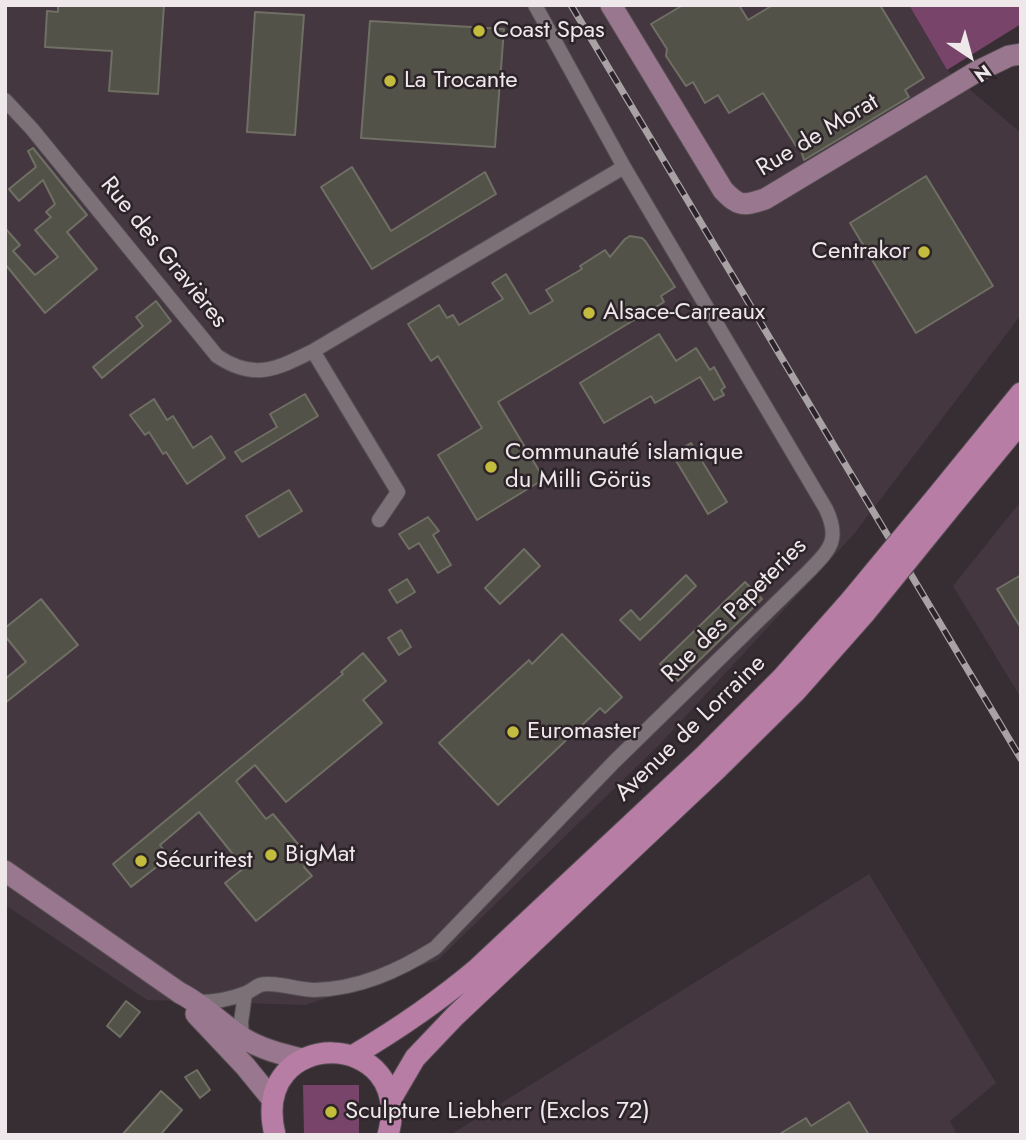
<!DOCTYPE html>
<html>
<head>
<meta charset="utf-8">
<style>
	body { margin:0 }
	#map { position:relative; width:1026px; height:1140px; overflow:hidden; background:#362e33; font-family:Jost,sans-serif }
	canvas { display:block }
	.frame { position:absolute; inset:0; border:7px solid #eee8eb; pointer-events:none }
	.north { position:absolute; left:935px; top:21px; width:70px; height:70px; -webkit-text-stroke:5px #2c2429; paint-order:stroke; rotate:144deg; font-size:19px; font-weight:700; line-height:28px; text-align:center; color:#eee8eb }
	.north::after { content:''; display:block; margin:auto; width:24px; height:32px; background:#eee8eb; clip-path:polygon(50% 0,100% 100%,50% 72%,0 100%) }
</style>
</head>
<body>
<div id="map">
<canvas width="1026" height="1140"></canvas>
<div class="frame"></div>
<div class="north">N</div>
</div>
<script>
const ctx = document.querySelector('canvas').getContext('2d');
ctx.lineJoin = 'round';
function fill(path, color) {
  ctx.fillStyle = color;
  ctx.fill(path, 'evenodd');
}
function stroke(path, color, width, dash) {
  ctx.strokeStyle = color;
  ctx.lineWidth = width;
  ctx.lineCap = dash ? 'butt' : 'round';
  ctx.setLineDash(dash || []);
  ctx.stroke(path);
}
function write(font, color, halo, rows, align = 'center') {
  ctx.font = font + ' Jost,sans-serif';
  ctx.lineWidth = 5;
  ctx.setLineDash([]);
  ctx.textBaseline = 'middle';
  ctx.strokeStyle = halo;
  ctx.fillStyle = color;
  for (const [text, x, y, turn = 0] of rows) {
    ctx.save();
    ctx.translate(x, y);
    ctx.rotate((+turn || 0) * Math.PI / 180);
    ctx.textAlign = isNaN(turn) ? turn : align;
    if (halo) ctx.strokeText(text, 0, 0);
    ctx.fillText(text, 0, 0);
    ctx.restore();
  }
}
const built = new Path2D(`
	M5,5H909L947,70L1021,133V315L854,534L660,744L438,960L306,1005L147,1000L5,905Z
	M1021,501V698L953,586Z
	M869,874L996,1083L950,1121L957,1135H450Z`);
const green = new Path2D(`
	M909,5H1021V24L947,70Z
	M303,1085H359V1135H304Z`);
const building = new Path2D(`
	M58,5H164L158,94L109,91L112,51L45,47L47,11L58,12Z
	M683,5H739L748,20L773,5H880L924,78L905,90L909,97L804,160L799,144L796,146L763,93L729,113L718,95L705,103L693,82L686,86L666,56L667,49L651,24Z
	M255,12L304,15L295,135L247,132Z
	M370,21L504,29L495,147L361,138Z
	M33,148L87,215L67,232L97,269L45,313L5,264V228L20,245L13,251L35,275L58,257L35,230L51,217L46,212L55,204L43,180L19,201L9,189L36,167L28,151Z
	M352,167L391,231L485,172L496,194L372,269L321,187Z
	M926,176L993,286L916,333L850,223Z
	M630,236L642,238L646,242L675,287L661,296L664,302L498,402L544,479L477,520L438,455L482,428L438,356L431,361L408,324L439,305L447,318L453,315L459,325L503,299L492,283L506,274L530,314L553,301L546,290L582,269L580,266L605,250L610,257L625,239Z
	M156,301L171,321L102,378L93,367L143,326L136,317Z
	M659,334L676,361L696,348L710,370L714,367L725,387L721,390L724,395L714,400L700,377L655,403L651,396L604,423L580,383Z
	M305,394L318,416L242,462L235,452L277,427L270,414Z
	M154,399L167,420L173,416L193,448L211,436L225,458L187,484L166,452L163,454L149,432L145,435L130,415Z
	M691,443L727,502L708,514L672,454Z
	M289,490L302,511L259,537L246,516Z
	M428,517L439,531L433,535L451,565L438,573L419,543L409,549L399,534Z
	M524,549L540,566L500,604L485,588Z
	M686,575L696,586L640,640L620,620L631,610L640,620Z
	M1021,575V628L997,589Z
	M407,579L415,592L397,603L389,590Z
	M745,582L762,599L678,681L660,664Z
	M41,599L78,645L5,703V679L26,662L5,636V628Z
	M401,630L411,647L399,655L388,638Z
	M562,634L622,697L605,713L600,708L498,805L439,743L529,660L532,664Z
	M363,653L386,681L363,700L382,723L286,802L255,765L236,781L266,819L273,814L312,861L304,867L312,876L256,921L225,883L244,868L199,812L160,845L169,857L131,887L113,864L343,674L341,672Z
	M126,1001L140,1012L120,1037L107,1026Z
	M197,1070L210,1090L200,1098L185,1077Z
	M161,1091L182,1110L160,1135H122Z
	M849,1102L869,1135H778L806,1118L811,1126Z`);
const street = new Path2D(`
	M5,100L32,129L217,356C254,381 277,369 313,351L624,167
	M313,351L398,492L379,520
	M198,1002C214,1002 231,999 246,993C251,991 255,987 260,985C273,981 299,990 314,990C359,989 398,971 435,948L614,762L810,570C831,548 840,539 826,509L624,167L535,5
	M242,1037L241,1022L245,994`);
const secondary = new Path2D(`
	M611,5L723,190C739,207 743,206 765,199L976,72L1009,56L1021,54
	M5,871L180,993C204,1005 221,1024 243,1038C261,1049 281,1054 301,1059
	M196,1014L245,1066L272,1099`);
const primary = new Path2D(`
	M942,490L1021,393
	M955,502L1021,422
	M354,1055C398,1029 439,1001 478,968L703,757L782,678L851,600
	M391,1099L415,1058L455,1016L717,769L796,691L865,613
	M275,1135C248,1024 417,1027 388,1135`);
const rail = new Path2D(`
	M571,5L1021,759`);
const primaryBridge = new Path2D(`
	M851,600L942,490
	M865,613L955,502`);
const markers = [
	[479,31,7,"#c4bc3d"],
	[390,81,7,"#c4bc3d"],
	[924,252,7,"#c4bc3d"],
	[589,313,7,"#c4bc3d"],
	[491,467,7,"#c4bc3d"],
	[513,732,7,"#c4bc3d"],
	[271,855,7,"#c4bc3d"],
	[141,861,7,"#c4bc3d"],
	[331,1112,7,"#c4bc3d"]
];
const poiNames = [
	["Coast Spas",493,31],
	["La Trocante",404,81],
	["Centrakor",910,252,"right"],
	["Alsace-Carreaux",603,313],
	["Communauté islamique",505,453],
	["du Milli Görüs",505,481],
	["Euromaster",527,732],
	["BigMat",285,855],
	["Sécuritest",155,861],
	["Sculpture Liebherr (Exclos 72)",345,1112]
];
const streetNames = [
	["Rue de Morat",818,136,-31],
	["Rue des Gravières",163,253,51],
	["Rue des Papeteries",735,611,-45],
	["Avenue de Lorraine",691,729,-44]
];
fill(built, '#443740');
fill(green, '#794469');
fill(building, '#525248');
stroke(building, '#6f6f64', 2);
stroke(street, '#544d51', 16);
stroke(secondary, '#544d51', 23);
stroke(primary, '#544d51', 23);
stroke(street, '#7b7177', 14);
stroke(secondary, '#99778e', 21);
stroke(primary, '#b77da5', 21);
stroke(rail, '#a8a2a5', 7);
stroke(rail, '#2c2429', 4.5, [13]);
stroke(primaryBridge, '#544d51', 23, []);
stroke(primaryBridge, '#b77da5', 21);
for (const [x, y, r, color] of markers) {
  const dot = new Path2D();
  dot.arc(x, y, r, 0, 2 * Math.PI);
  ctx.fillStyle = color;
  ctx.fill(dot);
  stroke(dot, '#2c2429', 2.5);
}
write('24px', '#eee8eb', '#2c2429', poiNames, 'left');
write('24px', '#eee8eb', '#2c2429', streetNames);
</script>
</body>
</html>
